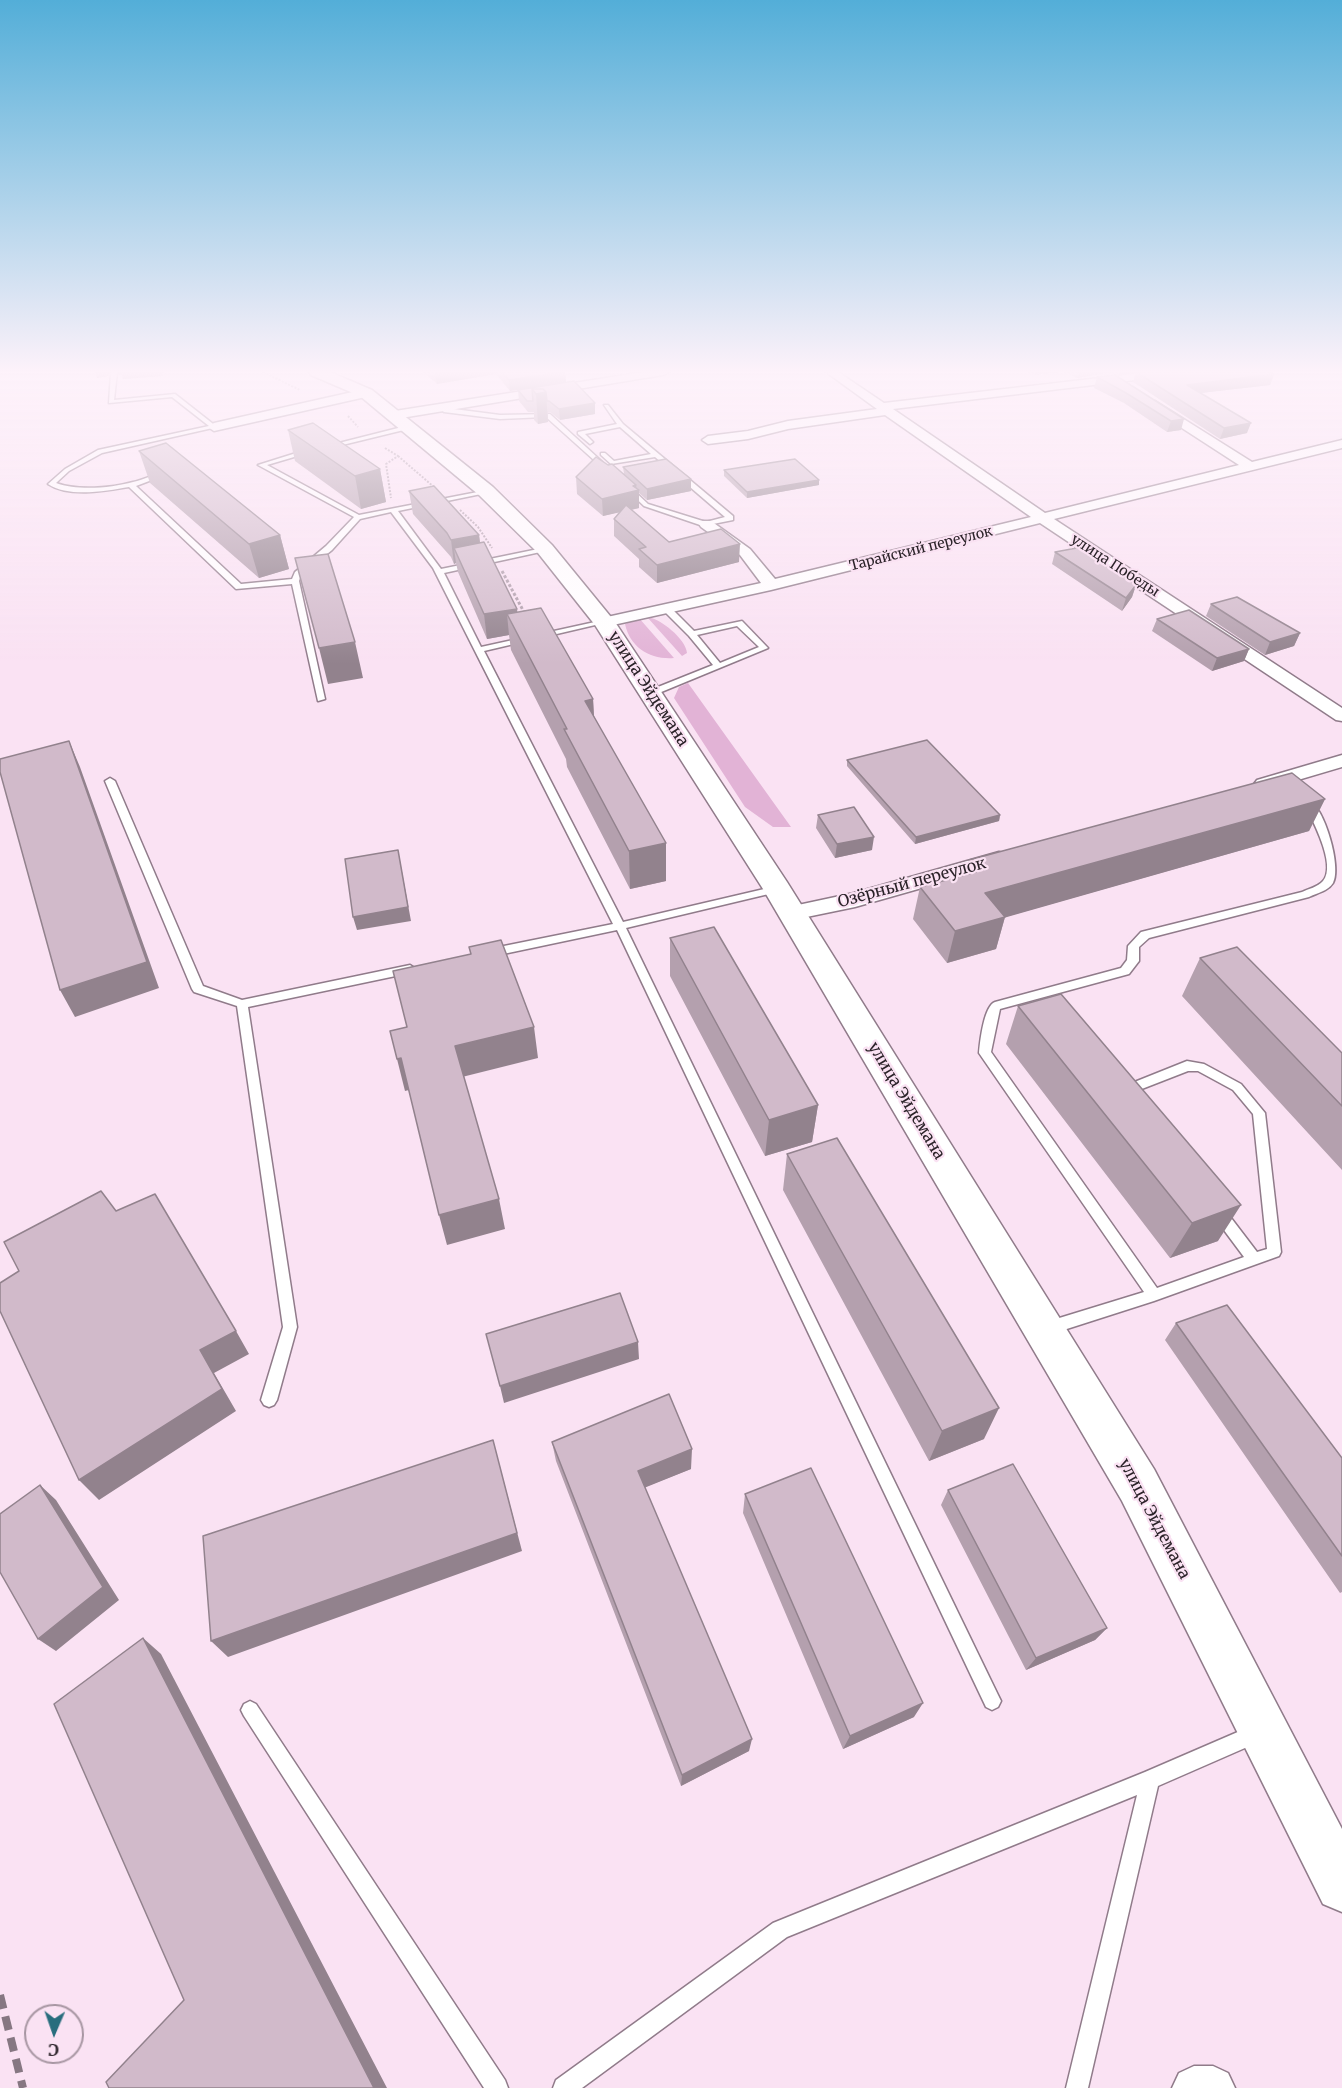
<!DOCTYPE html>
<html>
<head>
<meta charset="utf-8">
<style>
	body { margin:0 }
	#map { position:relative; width:1342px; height:2088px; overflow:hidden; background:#fae2f3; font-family:Merriweather,serif }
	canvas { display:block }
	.north { position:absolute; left:24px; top:2004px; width:60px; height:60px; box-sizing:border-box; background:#fae2f3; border:2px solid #a796a2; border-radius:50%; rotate:182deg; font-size:16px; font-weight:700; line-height:24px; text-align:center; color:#2b2329 }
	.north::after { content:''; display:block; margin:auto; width:21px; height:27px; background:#286d7d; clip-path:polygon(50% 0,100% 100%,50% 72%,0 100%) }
</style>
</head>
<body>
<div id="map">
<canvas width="1342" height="2088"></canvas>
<div class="north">С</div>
</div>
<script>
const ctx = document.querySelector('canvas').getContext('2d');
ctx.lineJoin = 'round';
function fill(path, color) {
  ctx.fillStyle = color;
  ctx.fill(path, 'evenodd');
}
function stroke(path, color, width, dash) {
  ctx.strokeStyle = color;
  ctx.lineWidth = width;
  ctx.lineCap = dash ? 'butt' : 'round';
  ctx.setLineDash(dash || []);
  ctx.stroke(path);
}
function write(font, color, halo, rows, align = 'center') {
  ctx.font = font + ' Merriweather,serif';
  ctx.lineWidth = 4.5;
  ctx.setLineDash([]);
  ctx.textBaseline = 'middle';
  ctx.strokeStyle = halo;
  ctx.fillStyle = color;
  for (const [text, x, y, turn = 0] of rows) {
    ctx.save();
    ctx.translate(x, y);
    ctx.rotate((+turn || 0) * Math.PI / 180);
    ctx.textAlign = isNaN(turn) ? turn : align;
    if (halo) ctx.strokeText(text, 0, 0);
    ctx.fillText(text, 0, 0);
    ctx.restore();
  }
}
const green = new Path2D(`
	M647,617C660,618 686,639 687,653L682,656Z
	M639,618L674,658C651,660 630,648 625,624Z
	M688,683L791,827H773L745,807L674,698L679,687Z`);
const pathFar1 = new Path2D(`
	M263,372L300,390
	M348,416L358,427
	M385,448L398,456L386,464L391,498
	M398,456L434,487
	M460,510L478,527L492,548`);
const path = new Path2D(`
	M502,571L525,614`);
const service = new Path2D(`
	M111,372H117L114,400L175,394L217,427L102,453L69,471L56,483C78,491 111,488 133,482C144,480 155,473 165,473V475L136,486L241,584L292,579L295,572L326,546L354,517L258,465L309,449L311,450V452L267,465L359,515L488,490V492L486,493L398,511L441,569L548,547V551H545L444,573L481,647L604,620L608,622L484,651L623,922L777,886L782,889L777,892L626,928L998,1695L1001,1701L998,1707L992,1710L986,1707L617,930L489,957L483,953L489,949L613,924L433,568L391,512L360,519L332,550L301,575L299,581L325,699L318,701L292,584L236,589L129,487C106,491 69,498 48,484L65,469L98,450L209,426L172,397L109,403Z
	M441,405L446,408L500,415L550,414L610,469L605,470L546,417L500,419L444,412L438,407Z
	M604,405H608L623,424L733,516V520L703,526L644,506L625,488V486H629L648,504L706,522L725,517L655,457L611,464L601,455V453H605L614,461L651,454L620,427L585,434L593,442L590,444L578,434V432L617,424Z
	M410,425L413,427L412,428L326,449L323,447Z
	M663,606H669L694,631L742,621L768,648L654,695H648V691L713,665L689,636L663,610ZM737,626L759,647L720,663L697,635Z
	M110,778L115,781L203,986L242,1000L410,965L416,969L410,973L248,1007L297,1327L277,1400L274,1405L269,1407L264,1405L261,1400L283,1327L237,1006L194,992L192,989L105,781Z
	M1309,800C1324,807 1342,867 1333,883C1328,891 1317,893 1309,897L1149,938L1139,947V961L1129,974L1000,1009L991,1052L1157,1288L1244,1257L1215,1218L1213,1214L1215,1210L1220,1208L1225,1210L1257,1252L1267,1249L1253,1114L1233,1090L1198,1071H1188L1134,1092L1132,1095L1128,1097L1124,1095L1120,1090L1122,1087L1187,1061L1204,1064L1241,1084L1265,1113L1281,1252L1279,1256L1154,1301L1048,1335L1043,1333L1041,1328L1043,1323L1144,1292L979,1053C980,1041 984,1006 995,1002L1121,968L1127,960L1128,946L1141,932L1302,892C1308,889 1318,887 1323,881C1337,865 1312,819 1304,803Z
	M250,1701L256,1704L505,2080L508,2088H484L244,1716L241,1710L244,1704Z
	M1254,1725L1261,1727L1263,1734L1261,1741L1158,1786L1088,2088H1066L1137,1795L787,1937L582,2088H553L556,2080L773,1923L1145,1772Z`);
const minor = new Path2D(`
	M644,372H669L663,375L395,419L389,415L395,411Z
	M826,372H838L884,403L1151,372H1182L1177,375L893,409L1045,513L1239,465L1151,408L1149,405L1155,401L1252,462L1342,440V448L1054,519L1342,708V721L1336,720L1040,523L771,590L604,627L598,625L596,622L598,619L761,583L740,555L701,527L699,524L701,521H711L750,549L775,579L1031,517L885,415L788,429L748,439L708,444L702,440L708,436L748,431L788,421L877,409Z
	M366,389L372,393L370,396L214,431L208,427L214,423Z
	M1342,755V767L1264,790L1257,788L1254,784L1257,780Z
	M999,852L1006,854L1009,859L1006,864L855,907L792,920L784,918L781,913L784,908L854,893Z
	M1194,2066H1213L1228,2073L1235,2088H1172L1179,2073Z`);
const secondary = new Path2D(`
	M309,372H330L372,390L493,487L552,545L615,622L787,882L1154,1469L1342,1829V1912L1323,1904L1122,1501L763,889L595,625L538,553L479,495L360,396L311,375Z`);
const rail = new Path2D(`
	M0,1995L23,2088`);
const wall = new Path2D(`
	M423,372H565L566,382L510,391L496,374L437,384Z
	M1028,372H1059L1035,375Z
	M1064,372H1135L1118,374L1111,372L1077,378Z
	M1136,372L1274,374L1270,385L1201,393L1247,433L1220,439L1133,382Z
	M1115,375L1181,430L1167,432L1124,403L1094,388L1097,377Z
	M574,381L595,414L560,420L550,412H548V422L538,424L534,420V412H528L519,401L518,390Z
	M288,430L380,469L386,502L361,509L295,461Z
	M139,451L280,535L289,569L259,578L150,483Z
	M608,465L624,474L623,467L691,491L647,500L639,493V508L631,510L669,542L739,562L657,583L639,567V559L614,536V519L619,512L603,516L577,494L576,477Z
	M724,470L819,480V485L747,498L724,476Z
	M409,491L479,535L480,543L517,609V612L593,699L594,716L666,881L630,889L567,767L566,759L511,650L509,635L487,639L458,572L456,563L454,564L451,557L413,514Z
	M1055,552L1136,585L1132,597L1122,611L1052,564Z
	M1211,604L1300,633L1294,646L1265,655L1206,616Z
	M1157,619L1249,649L1244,661L1212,671L1152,631Z
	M847,760L1000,815L999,821L915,844L847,766Z
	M1325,799L1309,831L1005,917L996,949L947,963L913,919L920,887L966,875L969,860Z
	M818,815L872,850L835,858L816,828Z
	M670,938L818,1105L812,1142L765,1156L670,976Z
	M1200,958L1342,1053V1170L1182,996Z
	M1018,1006L1218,1241L1170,1258L1006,1044Z
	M787,1154L984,1439L929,1461L783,1190Z
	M1176,1323L1342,1458V1592L1340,1593L1165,1340Z
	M552,1442L691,1469L645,1487L749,1751L681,1786L556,1461Z
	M948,1490L1107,1628L1095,1640L1026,1670L941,1505Z
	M745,1494L914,1717L843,1749L743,1513Z`);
const shadedWall = new Path2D(`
	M95,372H110L108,376L97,378Z
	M118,372H164L163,376L123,379L122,375H119Z
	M443,372H496V374L437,384L435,373Z
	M562,372H565L566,382L510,391L509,380Z
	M1035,372H1059L1035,375Z
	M1078,372H1111L1077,378Z
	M1119,372H1135L1118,374Z
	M1274,374L1270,385L1183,395L1187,385Z
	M546,392L548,422L538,424L536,394Z
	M595,403V414L560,420L559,409Z
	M1184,419L1181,430L1167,432L1171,421Z
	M1251,423L1247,433L1220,439L1224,428Z
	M380,469L386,502L361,509L355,476Z
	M691,479V491L647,500V489Z
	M819,480V485L747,498V492Z
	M636,485L637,491L639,490V508L603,516L602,499Z
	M280,535L289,569L259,578L249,544Z
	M479,535L482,558L454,548L456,563L454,564L451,540Z
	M740,544L739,562L657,583V565Z
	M1136,585L1132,597L1122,611L1126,598Z
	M517,609L520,633L507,614L509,635L487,639L484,614Z
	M1300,633L1294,646L1265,655L1270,642Z
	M355,642L363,678L328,684L319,648Z
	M1249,649L1244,661L1212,671L1217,658Z
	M593,699L595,736L585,701Z
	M69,741L80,767L159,988L75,1017L60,990Z
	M1325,799L1309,831L1000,919L1005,917L996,949L947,963L955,931L985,893Z
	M1000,815L999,821L915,844L916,837Z
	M874,837L872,850L835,858L837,844Z
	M666,843V881L630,889L629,851Z
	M398,850L411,921L357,930L353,917Z
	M534,1027L538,1058L462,1077L455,1046Z
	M401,1058L409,1090L405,1091L397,1059Z
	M818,1105L812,1142L765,1156L769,1120Z
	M499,1199L505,1229L447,1245L439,1215Z
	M1241,1205L1218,1241L1170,1258L1192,1223Z
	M236,1331L249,1354L214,1373L236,1411L99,1500L79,1480L200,1350Z
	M638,1342L639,1359L504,1403L500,1386Z
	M999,1408L984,1439L929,1461L942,1431Z
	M493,1440L522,1551L228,1657L211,1641Z
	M692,1449L691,1469L639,1490L638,1471Z
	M40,1485L56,1500L119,1600L56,1651L38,1639Z
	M1107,1628L1095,1640L1026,1670L1036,1658Z
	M143,1638L161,1654L387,2088H374Z
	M923,1703L914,1717L843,1749L850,1736Z
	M752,1739L749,1751L681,1786L682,1775Z`);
const building = new Path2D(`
	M502,372H562L509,380Z
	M1136,372H1269L1274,374L1187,385L1251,423L1224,428Z
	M1115,375L1184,419L1171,421L1126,393L1097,377Z
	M574,381L595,403L559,409L549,401H547L546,392L543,389H532L533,401H527L518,390Z
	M532,389H543L546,392L536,394Z
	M313,423L380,469L355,476L288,430Z
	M166,443L280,535L249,544L139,451Z
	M596,457L608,465L612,464L636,485L633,486L639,490L602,499L576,477Z
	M666,459L691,479L647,489L623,467Z
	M795,459L819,480L747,492L724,470Z
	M434,486L479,535L451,540L447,533L409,491Z
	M626,505L669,542L721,529L740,544L657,565L639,549L646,547L614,519Z
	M484,542L517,609L484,614L454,548Z
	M1082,547L1136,585L1126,598L1055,552Z
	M328,554L355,642L319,648L295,558Z
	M1237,597L1300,633L1270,642L1211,604Z
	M541,608L593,699L585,701L666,843L629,851L564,729H567L507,614Z
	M1189,610L1249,649L1217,658L1157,619Z
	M927,740L1000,815L916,837L847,760Z
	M69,741L147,962L60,990L0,772V759Z
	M1292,773L1325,799L985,893L1005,917L955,931L920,887L979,871L969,860Z
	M854,807L874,837L837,844L818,815Z
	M398,850L408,907L353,917L345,859Z
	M714,927L818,1105L769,1120L670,938Z
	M501,940L534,1027L455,1046L499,1199L439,1215L401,1058L397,1059L390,1031L407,1027L393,971L471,954L469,947Z
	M1237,947L1342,1053V1106L1200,958Z
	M1061,994L1241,1205L1192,1223L1018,1006Z
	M837,1138L999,1408L942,1431L787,1154Z
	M101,1191L116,1211L155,1194L236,1331L200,1350L222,1389L79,1480L0,1311V1283L19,1271L4,1242Z
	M620,1293L638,1342L500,1386L486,1334Z
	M1227,1305L1342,1458V1556L1176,1323Z
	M669,1394L692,1449L638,1471L752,1739L682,1775L552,1442Z
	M493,1440L517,1533L211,1641L203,1536Z
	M1013,1464L1107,1628L1036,1658L948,1490Z
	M811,1468L923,1703L850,1736L745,1494Z
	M40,1485L103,1587L38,1639L0,1572V1514Z
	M143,1638L374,2088H109L106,2082L184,2000L54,1704Z`);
const farStreetnames = [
	["Тарайский переулок",921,549,-14],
	["улица Победы",1115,566,33]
];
const streetNames = [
	["улица Эйдемана",648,689,57],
	["Озёрный переулок",912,883,-15],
	["улица Эйдемана",906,1101,59],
	["улица Эйдемана",1154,1519,62]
];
fill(green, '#e2b3d6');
stroke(service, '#907b8a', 3);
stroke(minor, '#907b8a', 3);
stroke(secondary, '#907b8a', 3);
stroke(pathFar1, '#ae9ca9', 2, [2, 1.5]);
stroke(path, '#ae9ca9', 3, [3, 2]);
fill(service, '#fff');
fill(minor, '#fff');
fill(secondary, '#fff');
stroke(rail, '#867782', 8, [14, 8]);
fill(wall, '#b4a0ae');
fill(shadedWall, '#92828d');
fill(building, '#d1baca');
stroke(building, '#92828d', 1.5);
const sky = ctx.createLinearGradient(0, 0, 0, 664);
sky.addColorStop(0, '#53aed8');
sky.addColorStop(0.56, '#fdf2fa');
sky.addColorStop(1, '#fdf2fa00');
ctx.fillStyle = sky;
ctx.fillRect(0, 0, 1342, 664);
write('14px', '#2b2329', '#fae2f3', farStreetnames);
write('16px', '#2b2329', '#fae2f3', streetNames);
</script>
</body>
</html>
